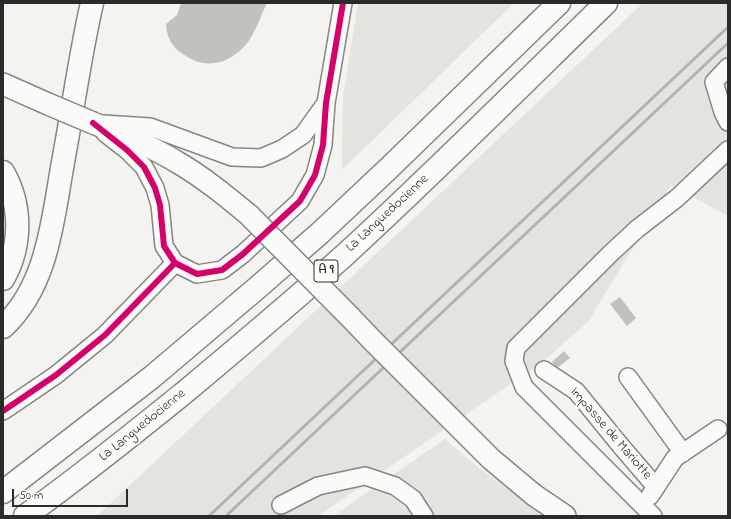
<!DOCTYPE html>
<html>
<head>
<meta charset="utf-8">
<style>
	body { margin:0 }
	#map { position:relative; width:731px; height:519px; overflow:hidden; background:#f4f3f0; font-family:"Indie Flower",sans-serif }
	canvas { display:block }
	.frame { position:absolute; inset:0; border:4px solid #2b2b2b; pointer-events:none }
	.scale { position:absolute; left:12px; top:489px; width:116px; height:18px; box-sizing:border-box; border:2px solid #2b2b2b; border-top:0; padding-left:5px; font-size:12px; line-height:14px; white-space:nowrap; color:#2b2b2b; -webkit-text-stroke:3px #fdfcf7; paint-order:stroke }
</style>
</head>
<body>
<div id="map">
<canvas width="731" height="519"></canvas>
<div class="frame"></div>
<div class="scale">50 m</div>
</div>
<script>
const ctx = document.querySelector('canvas').getContext('2d');
ctx.lineJoin = 'round';
function fill(path, color) {
  ctx.fillStyle = color;
  ctx.fill(path, 'evenodd');
}
function stroke(path, color, width, dash) {
  ctx.strokeStyle = color;
  ctx.lineWidth = width;
  ctx.lineCap = dash ? 'butt' : 'round';
  ctx.setLineDash(dash || []);
  ctx.stroke(path);
}
function write(font, color, halo, rows, align = 'center') {
  ctx.font = font + ' "Indie Flower",sans-serif';
  ctx.lineWidth = 4;
  ctx.setLineDash([]);
  ctx.textBaseline = 'middle';
  ctx.strokeStyle = halo;
  ctx.fillStyle = color;
  for (const [text, x, y, turn = 0] of rows) {
    ctx.save();
    ctx.translate(x, y);
    ctx.rotate((+turn || 0) * Math.PI / 180);
    ctx.textAlign = isNaN(turn) ? turn : align;
    if (halo) ctx.strokeText(text, 0, 0);
    ctx.fillText(text, 0, 0);
    ctx.restore();
  }
}
const built = new Path2D(`
	M643,3H728V216L671,185L588,322L541,363L318,516H97Z`);
const green = new Path2D(`
	M358,3H514L342,170L343,96Z
	M445,439L484,472L546,516H333Z`);
const water = new Path2D(`
	M181,3H267C261,15 256,31 248,42C232,62 209,71 186,56C173,48 167,40 166,24L177,15Z
	M620,297L636,318L627,326L610,304Z
	M564,351L570,358L557,368L552,362Z`);
const minor = new Path2D(`
	M728,67L714,82L723,112L728,122
	M103,124L150,127L232,157L261,158L282,149L303,135L326,103
	M105,133L127,150L144,167L155,188L160,205L164,246L175,263L197,274L222,270L243,254L300,201L315,175L323,145L326,103L343,3
	M544,370L576,391L620,445L656,487
	M628,377L683,453
	M3,411L56,375L105,335L175,263
	M650,496L675,458L718,429
	M281,505L318,486L365,476L395,486L413,499L424,516
	M653,516L524,387L514,361L516,348L611,253L637,229L677,198L728,150`);
const major = new Path2D(`
	M3,84L48,104
	M93,123C122,135 151,146 177,162C203,177 226,196 249,215
	M351,318L372,340
	M411,379L491,459L534,495L565,516`);
const highway = new Path2D(`
	M3,172C22,205 22,246 3,279
	M3,327C48,286 53,218 63,162C73,109 80,55 92,3
	M3,492L152,377L257,288L320,233L388,169L559,3
	M25,516C80,477 133,434 185,392C240,346 295,300 348,252C436,171 521,86 606,3`);
const rail = new Path2D(`
	M209,516L728,27
	M226,516L728,43`);
const majorBridge = new Path2D(`
	M48,104L93,123
	M249,215L351,318
	M372,340L411,379`);
const cycleway = new Path2D(`
	M93,123L127,150L144,167L155,188L160,205L164,246L175,263L197,274L222,270L243,254L300,201L315,175L323,145L326,103L343,3
	M3,411L56,375L105,335L175,263`);
const shields = [
	[326,271,24]
];
const shieldNames = [
	["A 9",326,271]
];
const streetNames = [
	["La Languedocienne",388,214,-43],
	["La Languedocienne",143,426,-39],
	["Impasse de Mariotte",610,434,49]
];
fill(built, '#e4e3df');
fill(green, '#e4e3e0');
fill(water, '#c2c1be');
stroke(minor, '#858584', 20);
stroke(major, '#858584', 24);
stroke(highway, '#858584', 25);
stroke(minor, '#fafaf8', 17);
stroke(major, '#fafaf8', 21);
stroke(highway, '#fafaf8', 22);
stroke(rail, '#b3b2b1', 3);
stroke(majorBridge, '#858584', 24, []);
stroke(majorBridge, '#fafaf8', 21);
stroke(cycleway, '#d6006c', 6);
for (const [x, y, w] of shields) {
  const box = new Path2D();
  box.roundRect(x - w / 2, y - 11, w, 22, 3);
  ctx.fillStyle = '#fdfcf7';
  ctx.fill(box);
  stroke(box, '#2b2b2b', 1);
}
write('bold 13px', '#2b2b2b', null, shieldNames);
write('14px', '#2b2b2b', '#fdfcf7', streetNames);
</script>
</body>
</html>
